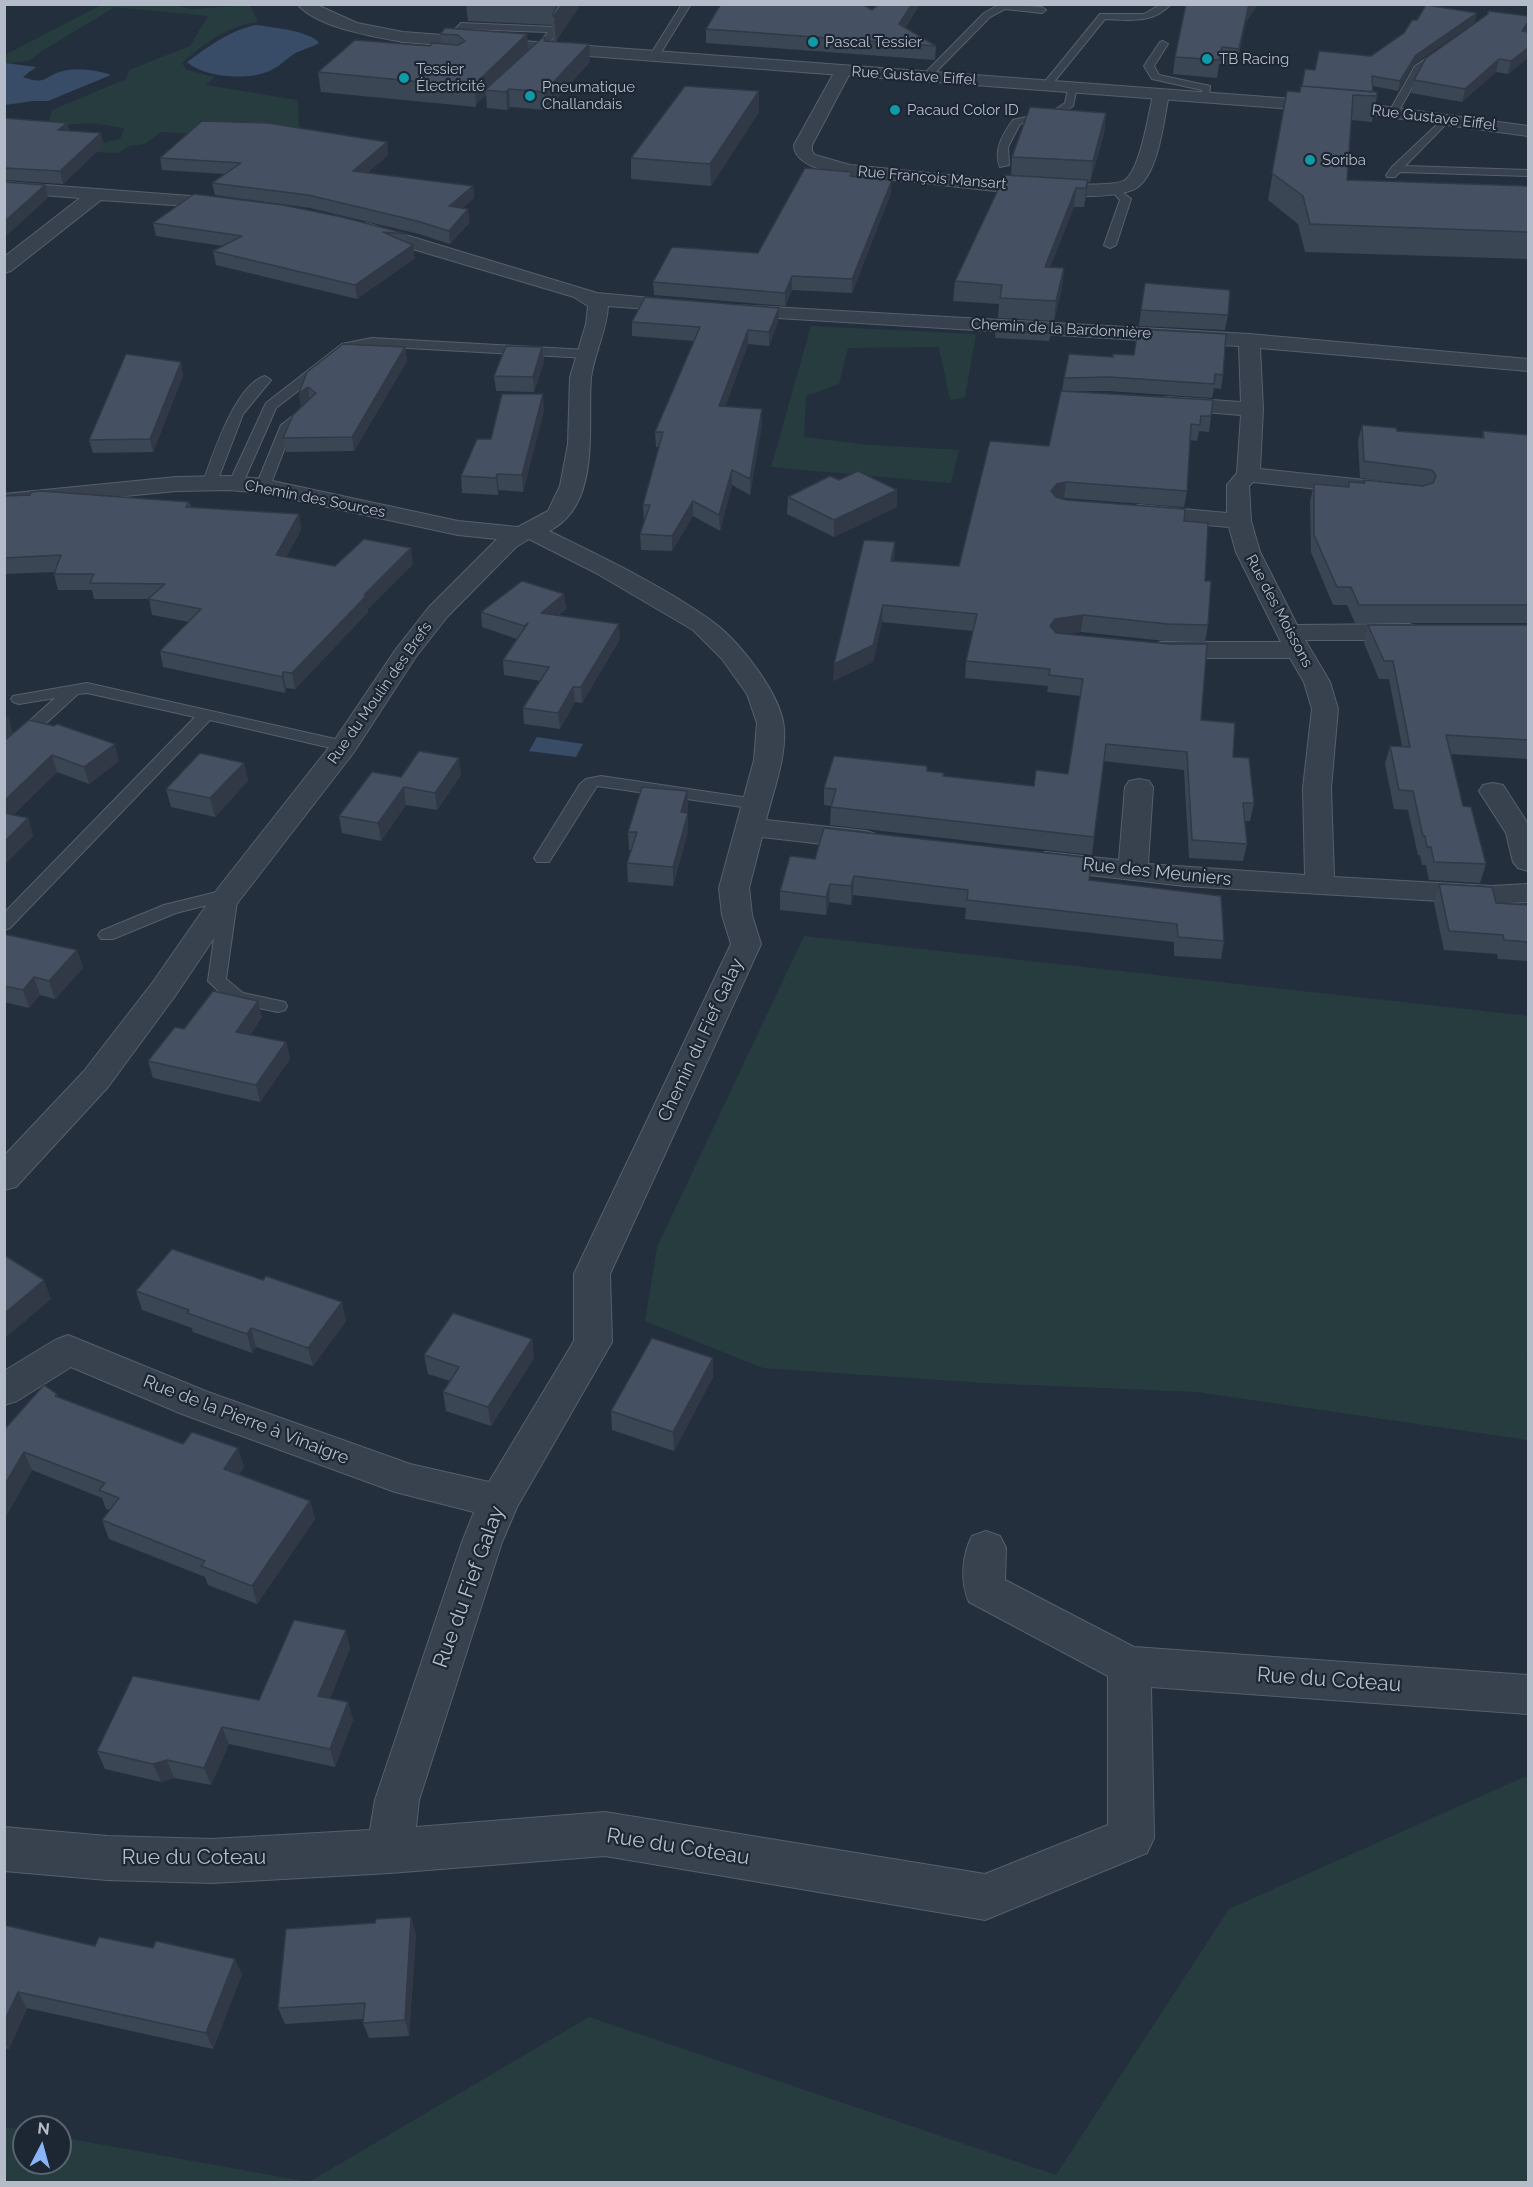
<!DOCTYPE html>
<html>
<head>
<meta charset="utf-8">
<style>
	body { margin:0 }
	#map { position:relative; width:1533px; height:2187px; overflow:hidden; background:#242f3e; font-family:Raleway,sans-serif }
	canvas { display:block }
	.frame { position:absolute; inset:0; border:6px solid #b4bcc9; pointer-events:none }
	.north { position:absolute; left:12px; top:2115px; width:60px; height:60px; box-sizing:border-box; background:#1d2633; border:2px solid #59626f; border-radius:50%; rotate:6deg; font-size:16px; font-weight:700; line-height:24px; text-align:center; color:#b4bcc9 }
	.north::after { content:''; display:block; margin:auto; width:21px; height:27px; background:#8ab4f8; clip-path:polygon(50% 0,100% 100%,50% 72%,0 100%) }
</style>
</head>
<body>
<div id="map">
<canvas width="1533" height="2187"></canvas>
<div class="frame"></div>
<div class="north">N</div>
</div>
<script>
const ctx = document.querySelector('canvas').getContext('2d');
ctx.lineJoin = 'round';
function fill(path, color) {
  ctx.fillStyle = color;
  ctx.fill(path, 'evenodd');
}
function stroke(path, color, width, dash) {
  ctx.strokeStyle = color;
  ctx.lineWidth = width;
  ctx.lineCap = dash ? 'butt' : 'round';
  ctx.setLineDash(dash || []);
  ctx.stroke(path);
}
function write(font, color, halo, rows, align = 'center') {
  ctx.font = font + ' Raleway,sans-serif';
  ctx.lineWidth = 4.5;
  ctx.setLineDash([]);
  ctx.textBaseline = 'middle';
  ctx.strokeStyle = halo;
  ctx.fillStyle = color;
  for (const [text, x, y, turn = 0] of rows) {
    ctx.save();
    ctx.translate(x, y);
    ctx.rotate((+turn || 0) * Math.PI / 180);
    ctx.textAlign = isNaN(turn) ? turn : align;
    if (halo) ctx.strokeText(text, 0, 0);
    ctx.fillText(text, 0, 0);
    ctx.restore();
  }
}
const green = new Path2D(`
	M170,4L191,9L250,5L258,22C229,25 203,44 182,63L187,70L215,77L206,85L298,100L299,131L196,134L161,132L145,144L129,146L118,153L94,152L81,147L120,139L124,128L90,123L48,126L52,110L126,79L129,70L190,46L208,16L115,7L40,52L29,61L5,63V55L101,5Z
	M811,326L976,334L965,397L950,400L939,347L848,348L839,384L806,396L804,437L870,445L959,450L951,483L771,467Z
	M804,936L1528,1016V1355H1526L1528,1370V1440L1197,1392L984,1383L763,1368L645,1321L657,1247Z
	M1524,1777L1528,1778V2182H5V2127L24,2130V2163H60V2137L309,2182L589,2017L1056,2175L1229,1909Z`);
const water = new Path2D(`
	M256,25C270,27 311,31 319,43C311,48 302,49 294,54C285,60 278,68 267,72C246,80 205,78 187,62C208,47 230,30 256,25Z
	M5,63L36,67L23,77C47,86 45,75 63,71C77,68 98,70 111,75L48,101H33L5,105Z
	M537,737L583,744L576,757L529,751Z`);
const service = new Path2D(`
	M682,4H691L657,59H651L649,57Z
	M1000,4L1042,7L1046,10L1042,13L1005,9L990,17L929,79H923V75L984,13Z
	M1161,4H1171C1153,24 1130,20 1105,19L1049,88H1043V84L1100,14H1144Z
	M461,23L554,27L558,30L545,50L530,64L525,61L548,32L463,29L451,43H445V39Z
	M1163,41L1168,44L1154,66L1159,75L1210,86L1209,100H1203L1202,90L1152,79L1144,66L1160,42Z
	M1440,49L1448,51L1422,70L1397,114H1391L1389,112L1415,66Z
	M1069,85L1077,87L1073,106L1059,115L1020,124L1008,147L1009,165L1000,167C993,150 1003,134 1013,120L1053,111L1065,103Z
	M1446,116L1451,119L1449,121L1405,166L1528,170V176L1400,172L1395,177H1387L1386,175L1392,167Z
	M1116,187L1131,199L1116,245L1110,248L1104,245L1120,200L1111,190Z
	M372,338L587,350L593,354L587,358L372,346L350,350L276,408L243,483L236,487L231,486L229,483L266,403L342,344Z
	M265,376L271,380L243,414L217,482L210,486L205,485L203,482C213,455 235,385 265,376Z
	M310,403L316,407L293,427L270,486L263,490L258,489L256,486L281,425Z
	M87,683L344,741L352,746L344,751L210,720L10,928L4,930V913L195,717L87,693L78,694L10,756L4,758V744L55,698L19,704L13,702L11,699L13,696Z
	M601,776L756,799L764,804L756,809L597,786L549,862H537L534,858L580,784L586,779Z
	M229,889L235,890L238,894L226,979L243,993L285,1002L287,1006L285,1010L278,1012L230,1002L208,981L219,902L176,913L113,939H101L98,935L101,931L164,905Z`);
const minor = new Path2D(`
	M843,66L851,71L812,145V151L815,155L850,165C890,168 1103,195 1125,180C1140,170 1149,113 1153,94L1161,89L1169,94C1164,119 1159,171 1138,187C1109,209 949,185 908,181C883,178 794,178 794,145L835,71Z
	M4,182L230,199L236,200L239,204L236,208L230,209L101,200L11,271L4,273V257L80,198L4,192Z
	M366,223L597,293L694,302L697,306L694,310L687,312L608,306C607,331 594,353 591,378C587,425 602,505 549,531C602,557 661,585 709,619C737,638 776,688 783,721C789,750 773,792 766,820L866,831L876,834L880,840L876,846L866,849L762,837L749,888L752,915L761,944L610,1274L612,1342L517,1507L502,1542L419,1800L416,1827L605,1812L985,1874L1108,1825V1676L969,1602C960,1582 962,1555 972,1536L986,1531L1000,1536L1006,1548L1005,1580L1134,1647L1528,1675V1714L1151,1687L1154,1838L1147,1853L985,1920L605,1856L390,1873L212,1883L107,1880L4,1871V1827L107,1836L212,1839L370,1830L375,1800L462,1542L474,1512L395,1492L182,1414L71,1367L17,1401L4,1405V1371L55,1340L68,1335L208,1392L410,1464L489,1482L574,1341V1274L731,944L722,915L719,888L754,760L757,723L747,694L722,659L693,630L596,573L529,539L516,547L447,617L415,658L354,752L239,901L175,996L108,1087L16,1187L4,1190V1156L84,1071L153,982L219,887L334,741L396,649L429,607L497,539L458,535L263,493L229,490L176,491L4,508V494L176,477L229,476L263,479L458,521L518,527L548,511L560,486L568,444L570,377L586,324L588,306L574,297L359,233L357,229L359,225Z
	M735,305L1249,334L1528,359V371L1260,348L1263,409L1260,469L1393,483L1401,485L1404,490L1401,495L1393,497L1253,482L1249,486L1251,521L1260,552L1297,625L1409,624L1418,627L1422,632L1418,637L1409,640H1305L1330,682L1338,709L1331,788L1334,877L1491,886L1528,884V902L1491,904L1185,886L1046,870L1036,867L1031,861L1036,855L1046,852L1119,860L1125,787L1129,781L1139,779L1149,781L1153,787L1148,864L1305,875L1303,788L1312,709L1304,682L1290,658H1161L1152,655L1148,650L1152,645L1161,642H1281L1236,552L1229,527L1139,519L1131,517L1127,512L1131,507L1139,505L1227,513V485L1237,473L1241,415L1167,409L1159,408L1156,403L1159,398L1167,397L1241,402L1239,346L728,315L725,311L728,307Z
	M1493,783L1503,785L1528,824V871L1518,868L1513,862L1506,833L1479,791L1483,785Z`);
const tertiary = new Path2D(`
	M297,4H315L357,23L403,32L1373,105L1528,126V136L1373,115L403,42C372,36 318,28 297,4Z`);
const wall = new Path2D(`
	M466,4H581L556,41H553L552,25L468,21Z
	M879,4H920L905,28L936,46L935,60L706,43V29L872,10Z
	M1186,4H1258L1246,22L1236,66L1219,64L1217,78L1173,74L1175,57Z
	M1488,11L1528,16V30L1527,32H1528V58L1508,74L1496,72L1462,102L1411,93L1414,80L1487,15Z
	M1417,20L1475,22L1414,64L1398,91L1373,86V92L1377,96L1372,122L1351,120L1347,180L1528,186V259L1305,252L1298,224L1268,200L1287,91L1300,92L1371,56L1404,33Z
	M440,34H527L528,51L546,41L590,62L546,110L510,107L507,110L487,108L486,95L476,104V107L321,92L318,72L441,44Z
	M759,112L711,186L631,179V158Z
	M1106,113L1104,134L1090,182H1088L1086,198L1084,207H1074L1050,267L1064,268L1062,288L1054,321L998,318L999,304L953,301L955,281L1011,176L1012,157Z
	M4,118L67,123L69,131L104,145L63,184L4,180Z
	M387,142L388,155L367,173L473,186L474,198L462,208L470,222L450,244L419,234L310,208L215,195L212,183L225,174L162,170L160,158Z
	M852,176L891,193L852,293L792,290L785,306L654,295L653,282L758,253Z
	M194,194L407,234L408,242L415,258L357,299L216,265L213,251L223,246L156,236L153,223Z
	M1141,310L1228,315L1225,330L1139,326Z
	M632,322H778L769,346L748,344L725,407L762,424L750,495L732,485L720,531L693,516L672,551L641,550L640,534L645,520H644L643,505L659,447H656L655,432L694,341L632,336Z
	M996,327L1051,330L1050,338L1049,341L995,338Z
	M405,347L407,361L354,451L286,452L283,438L301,407L299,393L307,372Z
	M542,347L544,362L534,392L496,391L494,376Z
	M1069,354L1223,375L1221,389L1214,388L1212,398L1108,391H1071L1211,416L1209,432L1199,431L1197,441L1190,440L1187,491L1184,507L1064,498L1061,499L1184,521L1205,581L1208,625L1205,642L1165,641L1081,632L1065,634L1201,720L1233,757L1254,803L1250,821H1244L1247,844L1243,861L1189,858L1184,770L1103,761L1092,855L830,825L831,806L824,805V788L927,771L944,773V776L1034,786L1068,774L1080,696L1047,692L1048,686L965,678L966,661L973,631L882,622L873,662L833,681L895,542L894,561L959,566L1049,446L1062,391L1064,378Z
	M181,362L183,376L153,452L93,453L89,440Z
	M544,410L523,492L499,490L498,495L462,493L461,476L491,439Z
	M1362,425L1397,431L1482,438L1483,431L1528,435V623H1355L1347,605H1333L1311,552L1310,501L1314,484L1348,487L1349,482L1364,483V480L1423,486L1360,478L1358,441Z
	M839,480L897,490V507L834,537L787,514L788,497Z
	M4,496L189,502L191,507L299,514L301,530L286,557L335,566L413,564L368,609V612L295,689L286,688L285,693L163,667L160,651L189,622L152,615L149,599H94L92,590H58L54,574L55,572L4,574Z
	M564,594L566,609L558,616L620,639L582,703L575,702L560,729L524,724L523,708L541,681L504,675L503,660L517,639L482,627L481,612Z
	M1368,625H1528V759L1451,754L1463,806L1486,864L1480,883L1429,880L1426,865H1422L1420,855H1418L1408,810L1394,809L1385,764L1390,746H1402L1389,679H1379L1364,643Z
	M4,741L119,761L89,784L57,772L13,815L28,818L33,836L4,865Z
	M244,763L248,781L215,817L171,807L166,789Z
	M461,775L437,810L406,805L381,841L342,833L339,816L401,777Z
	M687,791L688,809L687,813L688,831L673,886L628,882L627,863L631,850H629L628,832Z
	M815,859L1089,880L1224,941L1221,959L1174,956V942L965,919L966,908L853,895L851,905L829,902L826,915L780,910V891Z
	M1439,884L1496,903L1528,905V961L1498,959L1497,954L1444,950L1434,903Z
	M4,934L77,950L83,968L55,999L40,995L29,1008L4,1002Z
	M262,1017L250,1035L286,1042L290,1059L260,1102L153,1078L148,1061L184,1029Z
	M136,1291L346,1321L313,1366L256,1347L252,1353L193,1332L192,1328L142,1310Z
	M532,1339L534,1358L491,1426L446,1411L443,1392L450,1381L428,1374L424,1355Z
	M713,1358V1377L674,1451L612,1430L611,1411Z
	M57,1394L58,1398L244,1467L239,1474L310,1501L315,1519L257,1604L208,1585L205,1577L109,1539L102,1520L110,1510L106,1509L102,1498L32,1470L4,1520V1430Z
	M350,1648L330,1699L348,1702L353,1720L335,1767L229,1744L211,1785L174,1778L161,1782L105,1769L97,1751L259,1700Z
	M375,1923L416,1934L409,2036L369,2038L363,2023L364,2019L285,2024L278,2008Z
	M4,1925L95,1946L242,1974L213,2049L27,2008L9,2049L4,2048Z`);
const shadedWall = new Path2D(`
	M563,4H581L556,41L554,16Z
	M912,4H920L898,38L899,24Z
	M1249,4H1258L1246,22L1236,66L1239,49Z
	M1477,13L1475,22L1414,64L1398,91L1400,81L1416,55Z
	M1528,22V30L1519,44L1522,31Z
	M527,34L528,54L485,90L486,95L476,104V107L475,84Z
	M589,44L590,62L546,110L544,92Z
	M1528,48V58L1508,74L1511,61Z
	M1499,59L1496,72L1462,102L1465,89Z
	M509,89L510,107L507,110L506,92Z
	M759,91V112L711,186L710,164Z
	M1106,113L1104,134L1090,182L1093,161Z
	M67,123L70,135L58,130Z
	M101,133L104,145L63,184L60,171Z
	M387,142L388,155L355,183L353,171Z
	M892,180L891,193L852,293V279Z
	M1088,180L1086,198L1084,207L1086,188Z
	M45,185L48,198L4,238V222Z
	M473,186L474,198L450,218L449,206Z
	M1076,188L1074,207L1043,286L1045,267Z
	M468,209L470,222L450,244L449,231Z
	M413,245L415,258L357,299L355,285Z
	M1064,268L1062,288L1054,321L1056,301Z
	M792,276V290L785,306V293Z
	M779,308L778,322L769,346V332Z
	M748,330V344L720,421L719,406Z
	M405,347L407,361L354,451L352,437Z
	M542,347L544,362L534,392L533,377Z
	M181,362L183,376L153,452L150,439Z
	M308,387L310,401L301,407L299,393Z
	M543,394L544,410L523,492L522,475Z
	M762,409V424L750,495V479Z
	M732,470V485L720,531L719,515Z
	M497,474L499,490L498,495L496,478Z
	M1066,482L1064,498L1055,500L1051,491L1057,484Z
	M897,490V507L834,537V520Z
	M693,501V516L672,551V536Z
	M299,514L301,530L279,571L276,555Z
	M895,542L894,559L890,578L891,561Z
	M411,548L413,564L368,609V612L295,689L292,673L364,595Z
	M564,594L566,609L542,628L541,613Z
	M883,605L882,622L873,662L833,681L834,664Z
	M1083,615L1081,632L1054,636L1050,626L1055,619Z
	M619,624L620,639L582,703L581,687Z
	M283,672L286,688L285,693L282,677Z
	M573,687L575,702L560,729L558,713Z
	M8,716L13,733L4,741V719Z
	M115,744L119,761L89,784L84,767Z
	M52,755L57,772L4,823V801Z
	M459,758L461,775L437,810L435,793Z
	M244,763L248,781L215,817L210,798Z
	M404,787L406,805L381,841L378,823Z
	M687,791L688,809L682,831L681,812Z
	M688,813V831L673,886V867Z
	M28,818L33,836L4,865V842Z
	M854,876L853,895L851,905V886Z
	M830,884L829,902L826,915V897Z
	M77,950L83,968L55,999L49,981Z
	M34,977L40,995L29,1008L23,990Z
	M258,1001L262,1017L240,1049L236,1032Z
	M286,1042L290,1059L260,1102L256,1085Z
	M44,1280L51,1299L4,1339V1314Z
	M342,1302L346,1321L313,1366L308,1348Z
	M251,1328L256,1347L252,1353L247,1334Z
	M532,1339L534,1358L491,1426L488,1407Z
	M713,1358V1377L674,1451L673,1432Z
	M238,1448L244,1467L229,1487L224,1469Z
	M24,1452L32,1470L4,1520V1486Z
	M310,1501L315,1519L257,1604L252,1586Z
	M346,1630L350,1648L324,1714L318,1696Z
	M348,1702L353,1720L335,1767L330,1749Z
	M222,1727L229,1744L211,1785L204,1768Z
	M167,1760L174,1778L161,1782L153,1764Z
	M411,1917L416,1934L409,2036L405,2020Z
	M235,1959L242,1974L213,2049L206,2033Z
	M18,1992L27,2008L9,2049L4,2043V2022Z`);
const building = new Path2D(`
	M558,4H563L554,16H552Z
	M721,4H862L872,10L879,4H912L899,24L936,46L706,29Z
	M1186,4H1249L1239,49L1222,47L1219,60L1175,57Z
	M1426,5L1477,13L1416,55L1400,81L1372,76L1373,92L1302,86L1305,69L1315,70L1319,51L1371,56L1404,33L1412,20H1417Z
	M1488,11L1528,16V22L1522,31L1528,32V48L1511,61L1499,59L1465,89L1414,80L1426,58L1488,14Z
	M445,28L527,34L475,84L474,87L318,72L355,40L430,46L432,43L458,45L465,41L458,35L440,34Z
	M542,38H545L544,41L589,44L544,92L509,89L506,92L485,90Z
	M685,86L759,91L710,164L631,158Z
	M1301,86L1377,92V96L1353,95L1347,180L1528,186V232L1310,224L1303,196L1272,173L1287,91L1300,92Z
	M1030,107L1106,113L1093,161L1012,157Z
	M4,118L67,123L58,130L101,133L60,171L4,168Z
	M202,121L268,123L387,142L353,171L473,186L449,206L468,209L449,231L417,221L308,195L212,183L241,163L160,158Z
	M805,168L852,172L850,176L892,180L852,279L792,276L785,293L653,282L672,247L758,253Z
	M1005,175L1088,180L1086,188H1076L1045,267L1064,268L1056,301L1000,298L1002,285L955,281Z
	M4,182L45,185L4,222Z
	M194,194L283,205L342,217L407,234L383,232L413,245L355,285L213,251L242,236L153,223Z
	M1145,283L1230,290L1228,315L1141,310Z
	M645,297L779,308L769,332L748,330L719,406L762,409L750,479L732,470L719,515L693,501L672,536L640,534L650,505H643L663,432H655L700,327L632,322Z
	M996,327L1051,330L1050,333L995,330Z
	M1138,329L1226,334L1223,375L1215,374L1214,384L1110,377L1064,378L1069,354L1113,357V354L1134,355Z
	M343,344L405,347L352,437L283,438L293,415L316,393L308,387L299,393L307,372Z
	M506,346L542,347L533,377L494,376Z
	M126,354L181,362L150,439L89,440Z
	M1061,391L1213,400L1211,416H1201L1200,425L1191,424L1187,491L1066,482L1057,484L1051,491L1056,497L1066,500L1185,509L1184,521L1208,523L1205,581H1211L1208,625L1168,624L1083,615L1055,619L1050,626L1056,633L1169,644H1207L1201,720L1235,723L1233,757L1249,758L1254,803H1243L1247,844L1192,840L1187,752L1106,744L1094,837L831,807L836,789L824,788L834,756L927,766V771L944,773L943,776L1034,786L1036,770L1068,774L1083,679L1049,675L1050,669L966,661L977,614L883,605L873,645L834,664L864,540L895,542L891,561L959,566L990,441L1049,446Z
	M502,394H543L522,475L497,474L496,478L461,476L477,439H491Z
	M1362,425L1396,428L1397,431L1484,438L1483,431L1528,435V605H1359L1351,587H1337L1314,535V484L1349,487V482L1365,483L1364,480L1423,486L1433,483L1436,476L1432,470L1364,461Z
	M858,471L897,490L834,520L788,497L830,476L839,480Z
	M41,491L189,502L186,507L299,514L276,555L335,566L364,539L411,548L364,595L366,596L292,673L283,672L282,677L160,651L201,609L148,599L165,584L90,583L94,574H54L61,555L4,558V496L30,495L31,492Z
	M522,581L564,594L541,613L619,624L581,687H573L558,713L523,708L549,667L503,660L528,623L524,626L481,612Z
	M1368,625H1528V740L1446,735L1463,806L1471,807L1486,864L1434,862L1431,847H1427L1425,836H1423L1413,791L1399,790L1390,746L1410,747L1393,661H1384Z
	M29,720L54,726L57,724L115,744L84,767L52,755L4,801V741Z
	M419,751L459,758L435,793L404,787L378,823L339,816L372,772L401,777Z
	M200,753L244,763L210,798L166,789Z
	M642,787L687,791L681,812L688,813L673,867L627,863L637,832H628Z
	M4,813L28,818L4,842Z
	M824,828L1092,858L1089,880L1221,896L1224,941L1178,937L1177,924L967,900L968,890L854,876L851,886L830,884L826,897L780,891L790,856L815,859Z
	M1439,884L1492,887L1496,903L1528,905V942L1504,940L1503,935L1449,931Z
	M4,934L77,950L49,981L34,977L23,990L4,986Z
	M213,991L258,1001L236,1032L286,1042L256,1085L148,1061L175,1027L184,1029Z
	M172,1249L263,1280L266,1276L342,1302L308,1348L251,1328L247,1334L187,1313L189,1310L136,1291Z
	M4,1255L44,1280L4,1314Z
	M453,1313L532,1339L488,1407L443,1392L459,1367L424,1355Z
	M652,1338L713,1358L673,1432L611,1411Z
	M44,1385L57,1394L55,1396L183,1444L192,1432L238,1448L224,1469L310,1501L252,1586L201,1566L205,1561L102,1520L119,1498L99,1490L105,1483L24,1452L4,1486V1430Z
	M294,1620L346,1630L318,1696L348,1702L330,1749L222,1727L204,1768L167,1760L153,1764L97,1751L133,1676L259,1700Z
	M411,1917L405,2020L363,2023L365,2003L278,2008L286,1929L375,1923L376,1919Z
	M4,1925L95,1946L99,1937L153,1948L156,1941L235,1959L206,2033L18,1992L4,2022Z`);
const markers = [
	[813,42,6,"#0f9aa8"],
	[1207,59,6,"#0f9aa8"],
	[404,78,6,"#0f9aa8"],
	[530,96,6,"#0f9aa8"],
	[895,110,6,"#0f9aa8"],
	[1310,160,6,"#0f9aa8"]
];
const farPoinames = [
	["Pascal Tessier",825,42],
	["TB Racing",1219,59],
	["Tessier",416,69],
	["Électricité",416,86],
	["Pneumatique",542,87],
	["Challandais",542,104],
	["Pacaud Color ID",907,110],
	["Soriba",1322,160]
];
const farStreetnames = [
	["Rue Gustave Eiffel",914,76,4],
	["Rue Gustave Eiffel",1434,118,7],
	["Rue François Mansart",932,178,5],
	["Chemin de la Bardonnière",1061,329,3],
	["Chemin des Sources",315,499,11],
	["Rue des Moissons",1279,611,62],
	["Rue du Moulin des Brefs",380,693,-55]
];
const streetNames = [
	["Rue des Meuniers",1157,872,6],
	["Chemin du Fief Galay",701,1040,-65],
	["Rue de la Pierre à Vinaigre",246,1420,21]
];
const nearStreetnames = [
	["Rue du Fief Galay",469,1587,-70],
	["Rue du Coteau",1329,1680,4],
	["Rue du Coteau",678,1847,9],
	["Rue du Coteau",194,1858]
];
fill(green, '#263c3f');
fill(water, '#394c67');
stroke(service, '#565f6c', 2);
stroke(minor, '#565f6c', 2);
stroke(tertiary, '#565f6c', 2);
fill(service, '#38414e');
fill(minor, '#38414e');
fill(tertiary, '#38414e');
fill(wall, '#3b4654');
fill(shadedWall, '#303945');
fill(building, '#455162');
stroke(building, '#303945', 1.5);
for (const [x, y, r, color] of markers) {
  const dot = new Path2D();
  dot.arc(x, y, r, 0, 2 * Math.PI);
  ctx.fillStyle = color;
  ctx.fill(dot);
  stroke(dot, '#1d2633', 2);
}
write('15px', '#b4bcc9', '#1d2633', farPoinames, 'left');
write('15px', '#b4bcc9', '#1d2633', farStreetnames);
write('18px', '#b4bcc9', '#1d2633', streetNames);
write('21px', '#b4bcc9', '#1d2633', nearStreetnames);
</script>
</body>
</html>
